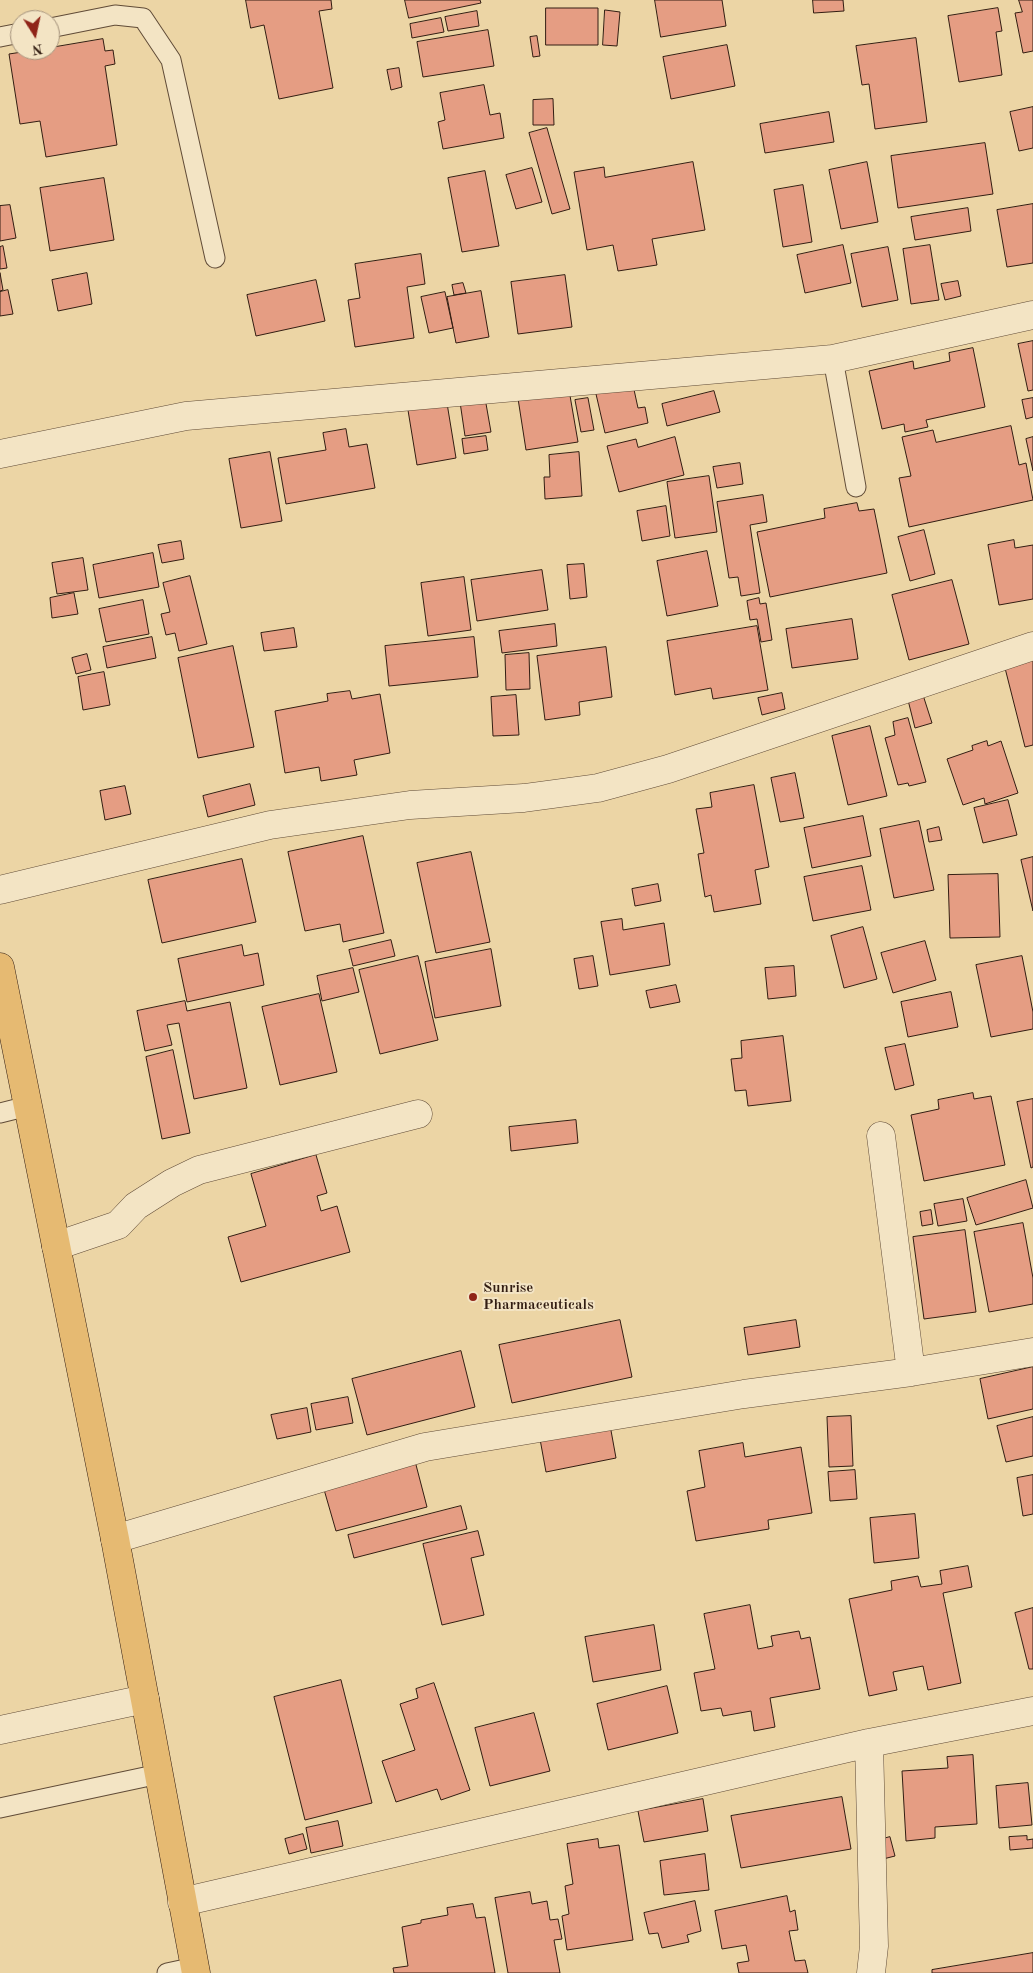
<!DOCTYPE html>
<html>
<head>
<meta charset="utf-8">
<style>
	body { margin:0 }
	#map { position:relative; width:1033px; height:1973px; overflow:hidden; background:#ecd5a5; font-family:"Old Standard TT",serif }
	canvas { display:block }
	.north { position:absolute; left:10px; top:10px; width:50px; height:50px; box-sizing:border-box; background:#f3e4c4; border:1px solid #a6947d; border-radius:50%; rotate:170deg; font-size:14px; font-weight:700; line-height:20px; text-align:center; color:#321d12 }
	.north::after { content:''; display:block; margin:auto; width:18px; height:22px; background:#8f2418; clip-path:polygon(50% 0,100% 100%,50% 72%,0 100%) }
</style>
</head>
<body>
<div id="map">
<canvas width="1033" height="1973"></canvas>
<div class="north">N</div>
</div>
<script>
const ctx = document.querySelector('canvas').getContext('2d');
ctx.lineJoin = 'round';
function fill(path, color) {
  ctx.fillStyle = color;
  ctx.fill(path, 'evenodd');
}
function stroke(path, color, width, dash) {
  ctx.strokeStyle = color;
  ctx.lineWidth = width;
  ctx.lineCap = dash ? 'butt' : 'round';
  ctx.setLineDash(dash || []);
  ctx.stroke(path);
}
function write(font, color, halo, rows, align = 'center') {
  ctx.font = font + ' "Old Standard TT",serif';
  ctx.lineWidth = 4;
  ctx.setLineDash([]);
  ctx.textBaseline = 'middle';
  ctx.strokeStyle = halo;
  ctx.fillStyle = color;
  for (const [text, x, y, turn = 0] of rows) {
    ctx.save();
    ctx.translate(x, y);
    ctx.rotate((+turn || 0) * Math.PI / 180);
    ctx.textAlign = isNaN(turn) ? turn : align;
    if (halo) ctx.strokeText(text, 0, 0);
    ctx.fillText(text, 0, 0);
    ctx.restore();
  }
}
const building = new Path2D(`
	M246,0H331L332,9L319,11L333,88L279,99L264,25L251,28Z
	M405,0H480L481,3L409,18Z
	M655,0H722L726,26L661,37Z
	M813,0H843L844,11L814,13Z
	M1019,0H1033V51L1023,53L1015,13L1022,12Z
	M546,8H598V45H546Z
	M998,8L1002,31L996,32L1002,75L959,82L948,16Z
	M605,10L620,12L617,46L603,45Z
	M477,11L479,26L448,31L445,17Z
	M441,18L444,32L412,38L410,24Z
	M488,30L494,66L423,77L417,42Z
	M537,36L540,56L533,57L530,37Z
	M916,38L927,122L875,129L869,84L862,85L856,46Z
	M103,39L105,51L113,50L115,64L105,66L117,145L46,157L40,121L20,124L9,54L35,50H50V48Z
	M727,45L735,86L671,99L663,57Z
	M399,68L402,87L391,90L387,70Z
	M484,85L490,115L500,113L504,138L443,149L438,122L445,120L440,93Z
	M553,99L554,125H533V100Z
	M1033,107V148L1019,151L1010,112Z
	M829,112L834,142L765,153L760,124Z
	M547,128L570,209L552,214L529,133Z
	M985,143L993,194L898,208L891,156Z
	M693,162L705,230L652,239L657,265L618,271L613,245L587,250L574,172L604,167L605,177Z
	M867,162L878,222L841,229L829,170Z
	M532,168L542,202L516,209L506,175Z
	M485,171L499,246L462,252L448,178Z
	M104,178L114,240L50,251L40,188Z
	M803,185L812,242L783,247L774,190Z
	M1033,204V263L1007,267L997,210Z
	M10,205L16,238L0,241V206Z
	M968,208L971,231L915,240L911,217Z
	M843,245L851,283L805,293L797,255Z
	M930,245L939,300L911,304L903,249Z
	M3,246L7,268L0,269V247Z
	M888,247L898,300L862,307L851,254Z
	M421,254L425,284L407,287L414,338L355,347L348,300L360,298L355,264Z
	M0,273L3,290L0,291Z
	M87,273L92,304L58,311L52,280Z
	M565,275L572,327L518,334L511,282Z
	M316,280L325,321L256,336L247,295Z
	M958,281L961,296L945,300L941,284Z
	M463,283L466,293L454,295L452,285Z
	M8,290L13,314L0,316V292Z
	M481,291L489,337L456,343L447,297Z
	M445,292L453,328L429,333L421,297Z
	M1033,341V390L1028,391L1018,344Z
	M973,348L985,407L926,420L928,427L905,432L904,424L882,429L869,371L913,361L914,369L950,361L949,353Z
	M568,384L578,442L526,450L517,392Z
	M633,385L638,408L645,407L648,423L605,433L596,394Z
	M714,391L720,412L667,426L662,404Z
	M446,397L456,458L417,465L407,404Z
	M485,398L491,432L465,436L460,402Z
	M588,398L594,430L581,432L575,400Z
	M1033,398V417L1026,419L1022,400Z
	M1011,426L1019,465L1026,463L1033,500L909,527L899,478L911,476L902,437L933,430L936,442Z
	M346,429L349,447L367,444L375,488L286,504L278,458L326,450L323,433Z
	M486,436L488,450L464,454L462,439Z
	M675,437L684,475L619,492L607,446L636,439L638,447Z
	M1033,437V471L1026,439Z
	M270,452L282,521L241,528L229,459Z
	M579,452L582,496L545,499L544,477H550L549,455Z
	M740,463L743,484L717,488L713,467Z
	M709,476L717,532L675,538L667,482Z
	M763,495L767,522L750,525L760,593L741,596L738,577L729,578L717,502Z
	M857,503L859,511L874,509L887,573L770,597L757,532L825,518L824,509Z
	M666,506L670,536L642,541L637,511Z
	M924,530L935,574L910,581L898,537Z
	M1014,540L1015,548L1033,545V599L999,605L988,545Z
	M181,541L184,559L162,563L158,545Z
	M707,551L718,606L667,616L657,561Z
	M153,553L159,587L99,598L93,565Z
	M83,558L88,590L57,594L52,563Z
	M584,564L587,597L570,599L567,565Z
	M542,570L548,610L477,621L471,580Z
	M190,576L207,644L179,651L175,633L166,635L161,614L170,612L163,583Z
	M464,577L471,630L428,636L421,583Z
	M952,580L969,644L909,660L892,595Z
	M74,593L78,614L52,618L50,598Z
	M759,598L760,604L766,603L772,640L761,642L757,619L750,620L747,601Z
	M143,600L149,634L106,642L99,609Z
	M852,619L858,659L792,668L786,629Z
	M555,624L557,646L502,653L499,631Z
	M757,626L768,690L713,699L711,688L675,695L667,641Z
	M294,628L297,647L264,651L261,633Z
	M152,637L156,658L107,668L103,647Z
	M474,637L478,677L389,686L385,646Z
	M233,646L254,747L198,758L178,658Z
	M606,647L612,697L579,702L580,715L545,720L537,656Z
	M529,653L530,689L506,690L505,655Z
	M87,654L91,670L76,674L72,658Z
	M1033,656V745L1025,747L1004,664Z
	M104,672L110,705L83,710L78,677Z
	M350,691L352,699L380,694L390,753L354,760L357,775L321,781L319,767L285,773L275,711L328,701L327,694Z
	M782,693L785,709L762,715L758,698Z
	M516,695L519,735L493,736L491,697Z
	M923,695L932,723L915,728L908,700Z
	M908,718L926,782L909,786L908,783L898,785L885,738L895,735L893,722Z
	M870,726L887,796L848,805L832,736Z
	M987,741L988,746L1001,741L1018,793L985,804L984,798L963,805L947,759L973,750L972,746Z
	M795,773L804,818L780,822L771,778Z
	M250,784L255,805L208,817L203,796Z
	M754,785L769,867L755,870L761,904L714,912L711,895L705,897L698,854L704,853L696,809L712,807L710,793Z
	M125,786L131,814L105,820L100,791Z
	M1008,800L1017,835L983,843L974,808Z
	M863,816L871,856L812,868L804,828Z
	M919,821L934,890L894,898L880,829Z
	M939,827L942,840L929,842L927,830Z
	M363,836L384,933L343,942L340,924L305,931L288,852Z
	M471,852L490,942L436,953L417,863Z
	M1033,857V911L1021,860Z
	M242,859L256,922L162,943L148,880Z
	M862,866L871,910L813,921L804,877Z
	M998,874L1000,937L950,938L948,875Z
	M658,884L661,901L635,906L632,889Z
	M622,919L623,930L664,923L670,965L610,975L601,922Z
	M863,927L877,979L844,988L831,936Z
	M391,940L395,956L353,966L349,950Z
	M925,941L936,980L893,993L881,953Z
	M242,945L244,956L258,953L264,985L187,1002L178,959Z
	M491,949L501,1006L435,1018L425,962Z
	M418,956L438,1040L380,1054L359,970Z
	M593,956L598,986L579,989L574,959Z
	M1022,956L1033,1012V1029L991,1037L976,965Z
	M794,966L796,996L768,999L765,968Z
	M353,968L359,992L322,1001L317,976Z
	M676,985L680,1002L650,1008L646,991Z
	M951,992L958,1027L908,1037L901,1002Z
	M319,994L337,1072L280,1085L262,1007Z
	M185,1001L187,1011L230,1002L247,1088L194,1099L179,1023L167,1025L172,1045L145,1051L137,1011Z
	M783,1036L791,1101L748,1106L746,1090L735,1091L731,1059L742,1058L741,1041Z
	M905,1044L914,1085L895,1090L885,1048Z
	M173,1050L190,1133L162,1139L146,1057Z
	M973,1093L974,1099L991,1096L1005,1165L924,1181L911,1115L939,1109L938,1100Z
	M1033,1099V1167L1031,1168L1017,1102Z
	M576,1120L578,1143L511,1151L509,1127Z
	M316,1155L327,1193L317,1196L321,1211L337,1206L350,1252L241,1282L228,1237L266,1226L251,1174Z
	M1026,1180L1033,1208L976,1225L967,1198Z
	M963,1199L967,1221L938,1226L934,1204Z
	M931,1210L933,1224L922,1226L920,1212Z
	M1023,1223L1033,1278V1304L989,1312L974,1232Z
	M965,1230L976,1312L924,1319L913,1237Z
	M620,1320L632,1377L512,1403L499,1345Z
	M796,1320L800,1347L748,1355L744,1328Z
	M461,1351L475,1407L367,1435L352,1379Z
	M1033,1367V1409L988,1419L980,1379Z
	M348,1397L353,1423L316,1430L311,1404Z
	M307,1408L311,1432L277,1439L271,1415Z
	M851,1416L853,1466L829,1467L827,1417Z
	M1033,1417V1456L1006,1462L997,1426Z
	M610,1425L616,1458L546,1472L540,1439Z
	M743,1443L745,1457L801,1447L812,1513L768,1520L769,1529L696,1541L687,1491L705,1487L699,1451Z
	M415,1461L427,1507L336,1531L323,1486Z
	M855,1470L857,1499L830,1501L828,1472Z
	M1033,1475V1514L1023,1516L1017,1478Z
	M461,1506L467,1529L354,1558L348,1535Z
	M915,1514L919,1558L874,1563L870,1518Z
	M478,1531L484,1555L471,1558L484,1615L442,1625L423,1544Z
	M968,1566L972,1587L943,1593L961,1683L928,1690L923,1666L893,1672L897,1690L869,1696L849,1599L892,1590L891,1581L918,1576L921,1587L942,1584L940,1571Z
	M750,1605L758,1649L773,1646L771,1636L799,1631L801,1639L810,1637L820,1689L770,1698L775,1727L754,1731L751,1711L723,1716L721,1708L701,1711L694,1673L715,1669L704,1614Z
	M1033,1608V1669H1029L1015,1613Z
	M654,1625L661,1670L593,1682L585,1637Z
	M341,1680L372,1803L305,1820L274,1697Z
	M434,1683L470,1790L441,1800L437,1789L396,1802L382,1761L415,1750L400,1704L418,1698L416,1689Z
	M667,1686L678,1733L608,1750L597,1704Z
	M534,1713L550,1771L490,1786L475,1728Z
	M973,1755L977,1824L935,1827V1838L906,1841L902,1771L948,1768L947,1757Z
	M1028,1783L1032,1825L999,1828L996,1786Z
	M842,1797L851,1849L741,1868L731,1816Z
	M703,1799L708,1831L644,1842L638,1811Z
	M338,1821L343,1846L311,1853L306,1828Z
	M303,1834L307,1849L289,1854L285,1839Z
	M1027,1836V1840L1033,1839V1848L1010,1850L1009,1837Z
	M890,1837L895,1856L883,1859L879,1840Z
	M598,1839L599,1848L619,1845L633,1940L567,1950L562,1916L569,1914L565,1886L573,1884L567,1844Z
	M705,1854L709,1890L664,1895L660,1861Z
	M530,1892L532,1904L547,1901L550,1920L558,1919L562,1939L554,1940L560,1973H508L495,1898Z
	M787,1896L790,1912L795,1910L798,1930L789,1931L795,1961L805,1960L808,1973H739L737,1963L749,1961L746,1945L722,1949L715,1911Z
	M695,1901L701,1931L687,1935L689,1942L662,1948L658,1933L649,1934L644,1913Z
	M473,1904L476,1918L485,1917L495,1973H394L393,1968L408,1966L402,1927L421,1923V1920L448,1915L447,1908Z
	M1033,1953V1973H932V1970Z`);
const lane = new Path2D(`
	M50,28L115,15L143,18L171,60L215,258
	M0,37L20,33
	M833,359L856,487
	M0,1113L28,1106
	M0,1808L159,1774
	M167,1973L195,1967`);
const street = new Path2D(`
	M0,454L186,416L833,359L1033,315
	M0,890L270,825L410,805L524,798L598,788L668,769L1033,646
	M881,1136L911,1372
	M56,1246L118,1225L136,1206L172,1183L199,1170L418,1114
	M115,1539L425,1447L744,1394L911,1372L1033,1352
	M0,1730L145,1699
	M869,1743L874,1946L871,1973
	M182,1902L869,1743L1033,1711`);
const highway = new Path2D(`
	M0,967L115,1539L196,1973`);
const markers = [
	[473,1297,5,"#8f2418"]
];
const poiNames = [
	["Sunrise",483,1288],
	["Pharmaceuticals",483,1305]
];
fill(building, '#e59d83');
stroke(building, '#321d12', 1);
stroke(lane, '#604b37', 21);
stroke(street, '#604b37', 29);
stroke(highway, '#321d12', 29);
stroke(lane, '#f3e4c4', 19);
stroke(street, '#f3e4c4', 28);
stroke(highway, '#e6ba72', 28);
for (const [x, y, r, color] of markers) {
  const dot = new Path2D();
  dot.arc(x, y, r, 0, 2 * Math.PI);
  ctx.fillStyle = color;
  ctx.fill(dot);
  stroke(dot, '#f3e4c4', 2);
}
write('bold 15px', '#321d12', '#f3e4c4', poiNames, 'left');
</script>
</body>
</html>
